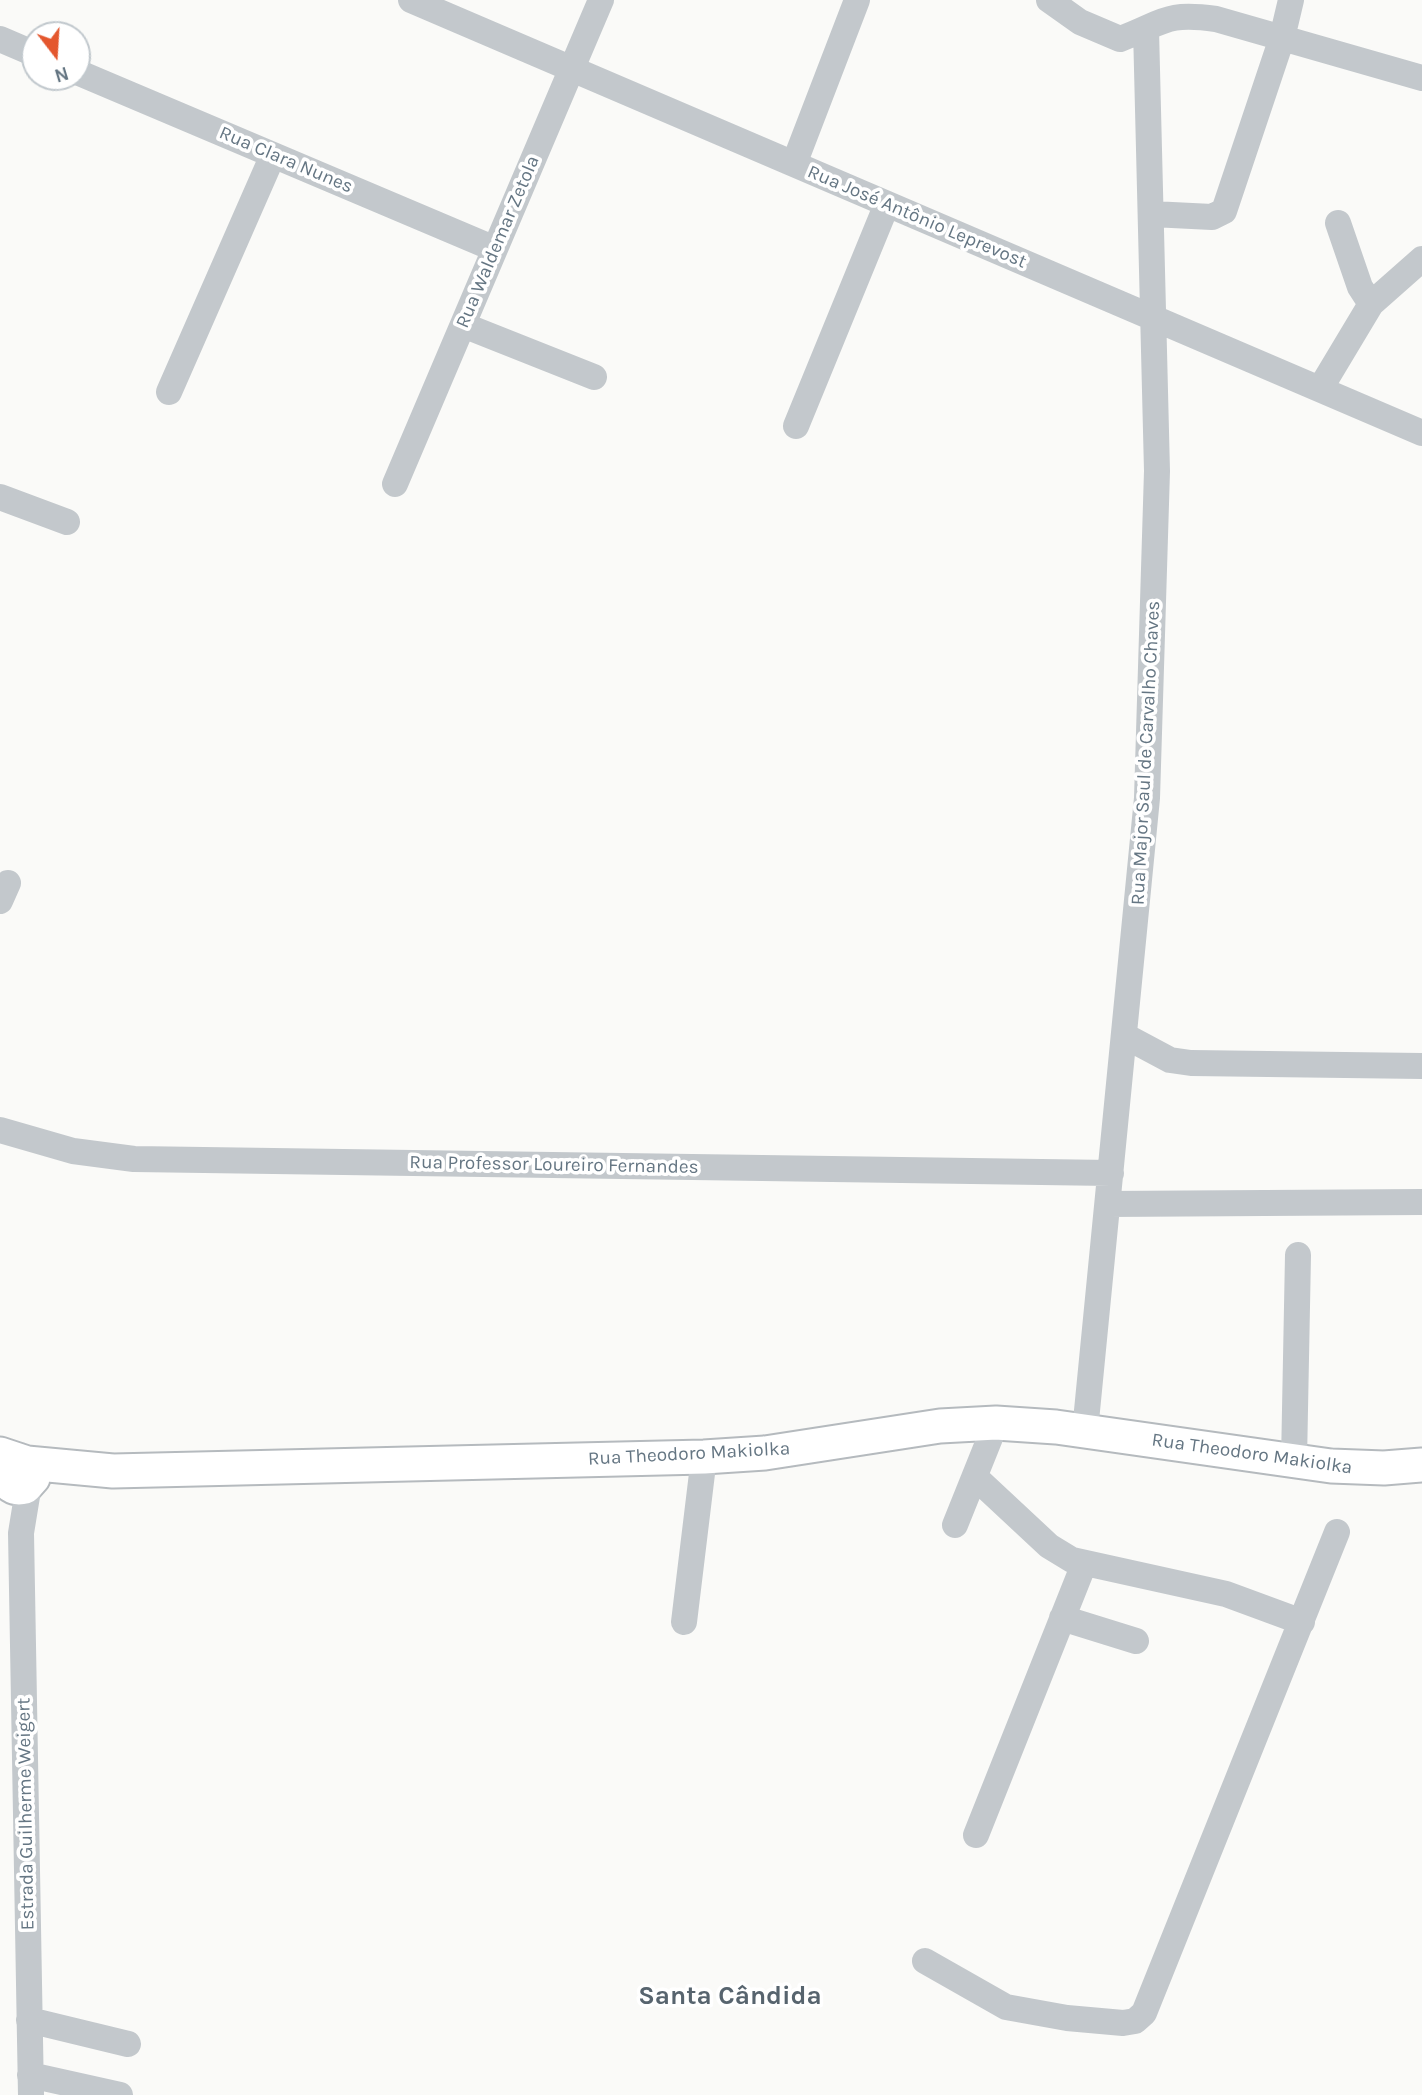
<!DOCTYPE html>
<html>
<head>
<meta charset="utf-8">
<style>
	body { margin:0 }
	#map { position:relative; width:1422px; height:2095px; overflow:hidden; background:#fafaf8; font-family:Karla,sans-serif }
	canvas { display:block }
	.north { position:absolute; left:21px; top:21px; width:70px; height:70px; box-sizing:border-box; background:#fff; border:2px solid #c1c8cd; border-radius:50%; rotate:163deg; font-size:19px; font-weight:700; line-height:28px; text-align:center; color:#657683 }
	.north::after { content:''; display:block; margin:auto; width:24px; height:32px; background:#e4572e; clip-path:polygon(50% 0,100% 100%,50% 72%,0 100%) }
</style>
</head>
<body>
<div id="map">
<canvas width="1422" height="2095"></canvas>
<div class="north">N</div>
</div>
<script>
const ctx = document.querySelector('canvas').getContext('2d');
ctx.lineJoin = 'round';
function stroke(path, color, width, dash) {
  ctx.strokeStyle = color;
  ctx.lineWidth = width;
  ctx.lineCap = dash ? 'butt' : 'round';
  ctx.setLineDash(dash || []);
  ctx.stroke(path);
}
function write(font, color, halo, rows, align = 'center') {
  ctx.font = font + ' Karla,sans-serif';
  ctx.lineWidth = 7;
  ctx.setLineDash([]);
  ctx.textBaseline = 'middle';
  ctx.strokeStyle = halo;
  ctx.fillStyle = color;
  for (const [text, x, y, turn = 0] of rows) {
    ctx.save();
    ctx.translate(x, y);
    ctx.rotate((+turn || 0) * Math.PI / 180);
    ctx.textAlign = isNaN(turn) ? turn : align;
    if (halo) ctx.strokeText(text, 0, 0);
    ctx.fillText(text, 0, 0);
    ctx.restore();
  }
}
const minor = new Path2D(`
	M411,0L1422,433
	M1049,0L1080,22L1120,39C1165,22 1165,12 1216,19L1422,78
	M0,39L35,54
	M77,72L495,249
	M794,164L857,0
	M1152,214L1212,217L1224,211L1282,38L1291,0
	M1338,223L1360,287L1371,304
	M463,325L594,377
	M1320,389L1371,304L1422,259
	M169,392L273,155
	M796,426L887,204
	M395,484L601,0
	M0,497L67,522
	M0,901L8,883
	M1125,1036L1170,1060L1191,1063L1422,1066
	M0,1130L73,1151L134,1159L1111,1173
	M1108,1204L1422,1202
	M1085,1431L1147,798L1157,471L1146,29
	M1294,1461L1298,1255
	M975,1477L1049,1546L1072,1560L1226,1594L1302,1622
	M29,1484L21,1533L31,2095
	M955,1525L996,1423
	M1062,1618L1136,1641
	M684,1622L704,1457
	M976,1835L1084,1564
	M925,1961L1006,2007L1067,2018L1123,2023L1135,2021L1144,2013L1337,1532
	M29,2020L128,2044
	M30,2075L120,2095`);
const major = new Path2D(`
	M0,1454L27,1463L113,1471L704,1457L765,1453L940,1426L996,1423L1056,1427L1331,1466L1384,1468L1422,1465
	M18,1460L11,1463L5,1474C7,1485 14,1490 25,1487L33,1478L32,1469L27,1463`);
const streetNames = [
	["Rua Clara Nunes",286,160,23],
	["Rua José Antônio Leprevost",917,217,23],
	["Rua Waldemar Zetola",498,242,-67],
	["Rua Major Saul de Carvalho Chaves",1146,753,-87],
	["Rua Professor Loureiro Fernandes",554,1165,1],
	["Rua Theodoro Makiolka",689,1454,-3],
	["Rua Theodoro Makiolka",1252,1454,8],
	["Estrada Guilherme Weigert",26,1814,-91]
];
const districtNames = [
	["Santa Cândida",730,1997]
];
stroke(major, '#b5babe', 37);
stroke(minor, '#c3c8cc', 26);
stroke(major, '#fff', 33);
write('19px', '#657683', '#fff', streetNames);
write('bold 26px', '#57646e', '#fff', districtNames);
</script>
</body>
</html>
